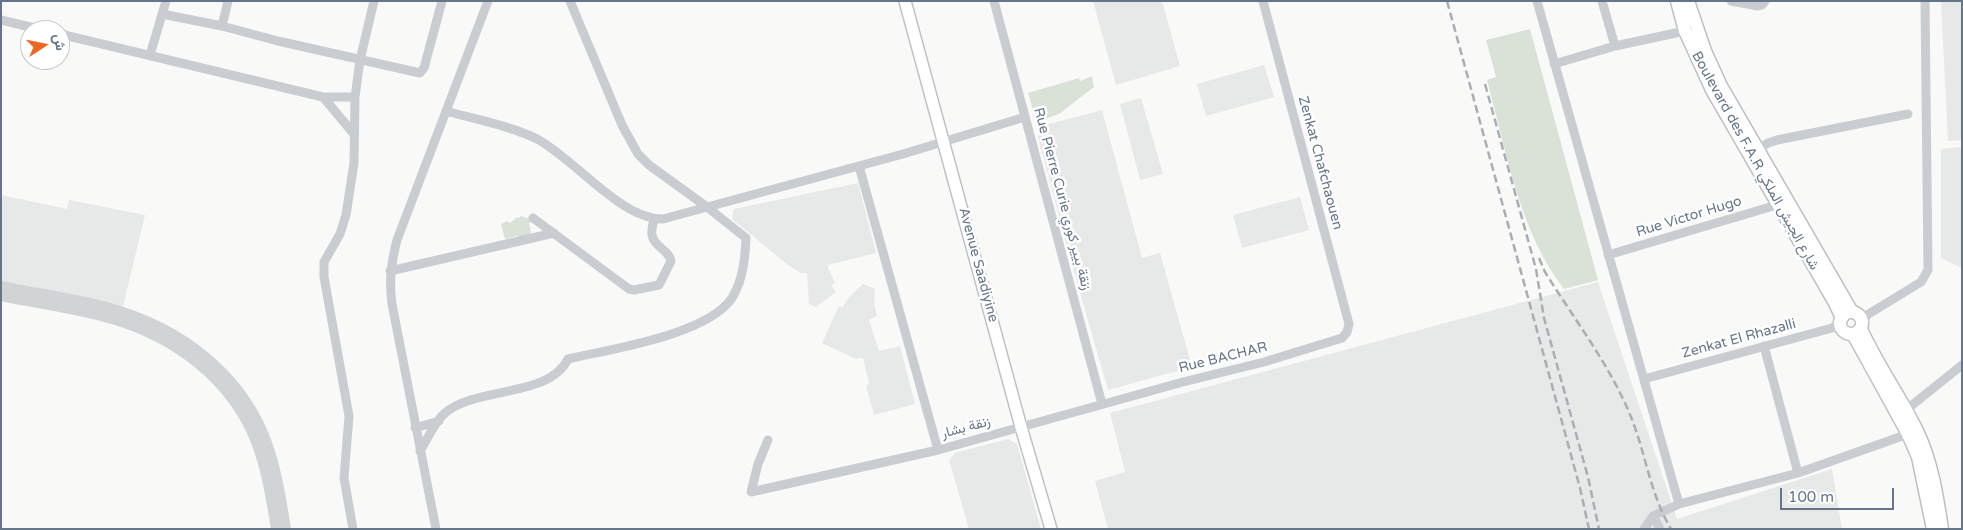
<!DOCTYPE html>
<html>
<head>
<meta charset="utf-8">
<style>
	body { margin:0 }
	#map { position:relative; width:1963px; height:530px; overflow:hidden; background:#f9f9f7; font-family:"Varela Round",Vazirmatn,sans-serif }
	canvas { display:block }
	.frame { position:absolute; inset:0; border:2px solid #66768a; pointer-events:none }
	.north { position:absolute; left:20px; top:20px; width:50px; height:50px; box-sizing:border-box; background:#fff; border:1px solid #c2c8d0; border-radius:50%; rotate:79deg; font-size:14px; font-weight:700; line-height:20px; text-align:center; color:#66768a }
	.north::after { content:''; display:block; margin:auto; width:18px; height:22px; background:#ef6822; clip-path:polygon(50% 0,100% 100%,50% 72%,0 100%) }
	.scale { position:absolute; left:1780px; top:488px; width:114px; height:22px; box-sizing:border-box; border:2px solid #66768a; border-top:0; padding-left:6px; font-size:15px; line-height:18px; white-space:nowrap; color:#66768a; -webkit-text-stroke:4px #fff; paint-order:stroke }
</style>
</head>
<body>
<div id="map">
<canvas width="1963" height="530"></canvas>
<div class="frame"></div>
<div class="north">ش</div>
<div class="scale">100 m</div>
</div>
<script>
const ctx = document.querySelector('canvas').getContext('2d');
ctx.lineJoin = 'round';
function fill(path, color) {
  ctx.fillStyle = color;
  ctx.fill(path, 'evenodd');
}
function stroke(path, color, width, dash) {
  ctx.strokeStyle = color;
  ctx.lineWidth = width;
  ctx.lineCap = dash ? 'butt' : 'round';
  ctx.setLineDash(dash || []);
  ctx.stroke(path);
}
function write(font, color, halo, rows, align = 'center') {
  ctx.font = font + ' "Varela Round",Vazirmatn,sans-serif';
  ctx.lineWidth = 5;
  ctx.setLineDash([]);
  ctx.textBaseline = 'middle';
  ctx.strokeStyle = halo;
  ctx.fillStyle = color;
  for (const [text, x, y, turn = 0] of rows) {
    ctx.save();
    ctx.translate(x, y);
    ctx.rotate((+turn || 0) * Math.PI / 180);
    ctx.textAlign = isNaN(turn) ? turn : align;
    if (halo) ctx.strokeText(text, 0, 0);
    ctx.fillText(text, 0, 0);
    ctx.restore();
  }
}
const built = new Path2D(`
	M1093,1H1162L1180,66L1116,85Z
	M1941,1H1962V140L1948,141Z
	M1264,65L1274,97L1206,116L1197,84Z
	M1141,98L1163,174L1140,180L1120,104Z
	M1102,110L1142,258L1160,253L1192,367L1108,390L1069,254L1038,137L1045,125Z
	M1962,147V268L1941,258V149Z
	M858,183L876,253L827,265L835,283L831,286L836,292L816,307L809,304L807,273H801L788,265L732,219L734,209Z
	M1,195L67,209L69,200L145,215L119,323L1,298Z
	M1300,197L1309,230L1242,248L1233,215Z
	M1598,282L1677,519L1832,469L1842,529H1108L1095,481L1125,472L1110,413Z
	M863,284L875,289L874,303L877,316L869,320L879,351L900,346L915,404L874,415L866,386L869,383L863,358L856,359L822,343L839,306L842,308L849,297Z
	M1008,439L1017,444L1041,529H969L949,460L955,453Z`);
const green = new Path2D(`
	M1530,29L1598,280L1564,289C1519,231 1506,150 1487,80L1496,77L1486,40Z
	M1092,76L1094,87L1059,114L1037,122L1028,93L1079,78L1080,81Z
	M521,216L530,219L531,222L529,223L531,233L524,237L517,236L505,239L501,224L507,221L510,223L517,217L519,218Z`);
const taxiway = new Path2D(`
	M1,291C39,299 80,304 116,315C179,334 234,376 259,436C271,465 276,498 281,529`);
const street = new Path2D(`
	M994,1L1102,404
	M1537,1L1679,504
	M1602,1L1615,46
	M1731,1L1758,6L1762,5L1765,1
	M162,14L222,26L278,41L420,73L424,68L442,1
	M1,20L43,30
	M222,26L228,1
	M60,34L323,97H355
	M150,55L166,1
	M1554,64L1615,46L1685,31
	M323,97L354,134
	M446,111C474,119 511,126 537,139C575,159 620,219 663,219L903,154L1025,117
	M1757,150L1768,143L1777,140L1908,114
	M859,166L938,450
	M533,218L629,289L634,290L659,285L671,261C669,250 654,247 652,235C651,230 653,224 654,219
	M1608,255L1770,207L1776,203
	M390,271L554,233
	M1858,315H1867L1862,324
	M1867,315L1921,282L1928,270L1925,1
	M1764,346L1798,473
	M1644,379L1832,328L1840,323
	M1906,410L1962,365
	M415,428L439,421
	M768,440L758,464L751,492L938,450L1183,382L1264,362L1342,338L1347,332L1349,324L1263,1
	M420,451C428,439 434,422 445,413C477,386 549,398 568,359C611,349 707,335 732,298C743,280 745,259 746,238L707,207L649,165L638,154L622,125L570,1
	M1653,516L1660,529
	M353,529L344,478L349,416L324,277V262L340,234L346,215L354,163L355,97L360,60L374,1
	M436,529L392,304C389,281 391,263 397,240L488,1
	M1644,529L1653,516L1679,504L1798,473L1908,434`);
const secondary = new Path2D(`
	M905,1L1021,427L1051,529`);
const primary = new Path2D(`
	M1677,1L1685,31L1712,90L1835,303L1842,318
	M1688,1L1705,51L1721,86L1852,312
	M1840 323a11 11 0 1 1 22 0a11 11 0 1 1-22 0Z
	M1861,329C1877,365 1901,397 1918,433C1932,463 1937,496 1942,529
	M1853,334L1908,434L1918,457L1933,529`);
const rail = new Path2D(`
	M1447,1L1580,488L1589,529
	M1485,84L1536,269L1544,318L1588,477L1599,529
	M1539,258L1545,272C1574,319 1610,365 1631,417C1646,454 1650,494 1671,529`);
const streetNames = [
	["Boulevard des F.A.R شارع الجيش الملكي",1755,161,61],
	["Zenkat Chafchaouen",1320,163,75],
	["Rue Pierre Curie زنقة بيير كوري",1062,199,75],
	["Rue Victor Hugo",1689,217,-17],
	["Avenue Saadiyine",978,265,75],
	["Zenkat El Rhazalli",1739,339,-15],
	["Rue BACHAR",1223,358,-14],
	["زنقة بشار",966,428,-15]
];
fill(built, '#e7e8e8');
fill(green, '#dae2d8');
stroke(taxiway, '#d1d4d6', 20);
stroke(secondary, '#bdc1c7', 14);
stroke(primary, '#bcbfc4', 15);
stroke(street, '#c9ccd0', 9);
stroke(secondary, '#fff', 11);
stroke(primary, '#fff', 12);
stroke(rail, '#a9aeb5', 2.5, [8, 4]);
write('14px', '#66768a', '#fff', streetNames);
</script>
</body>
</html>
